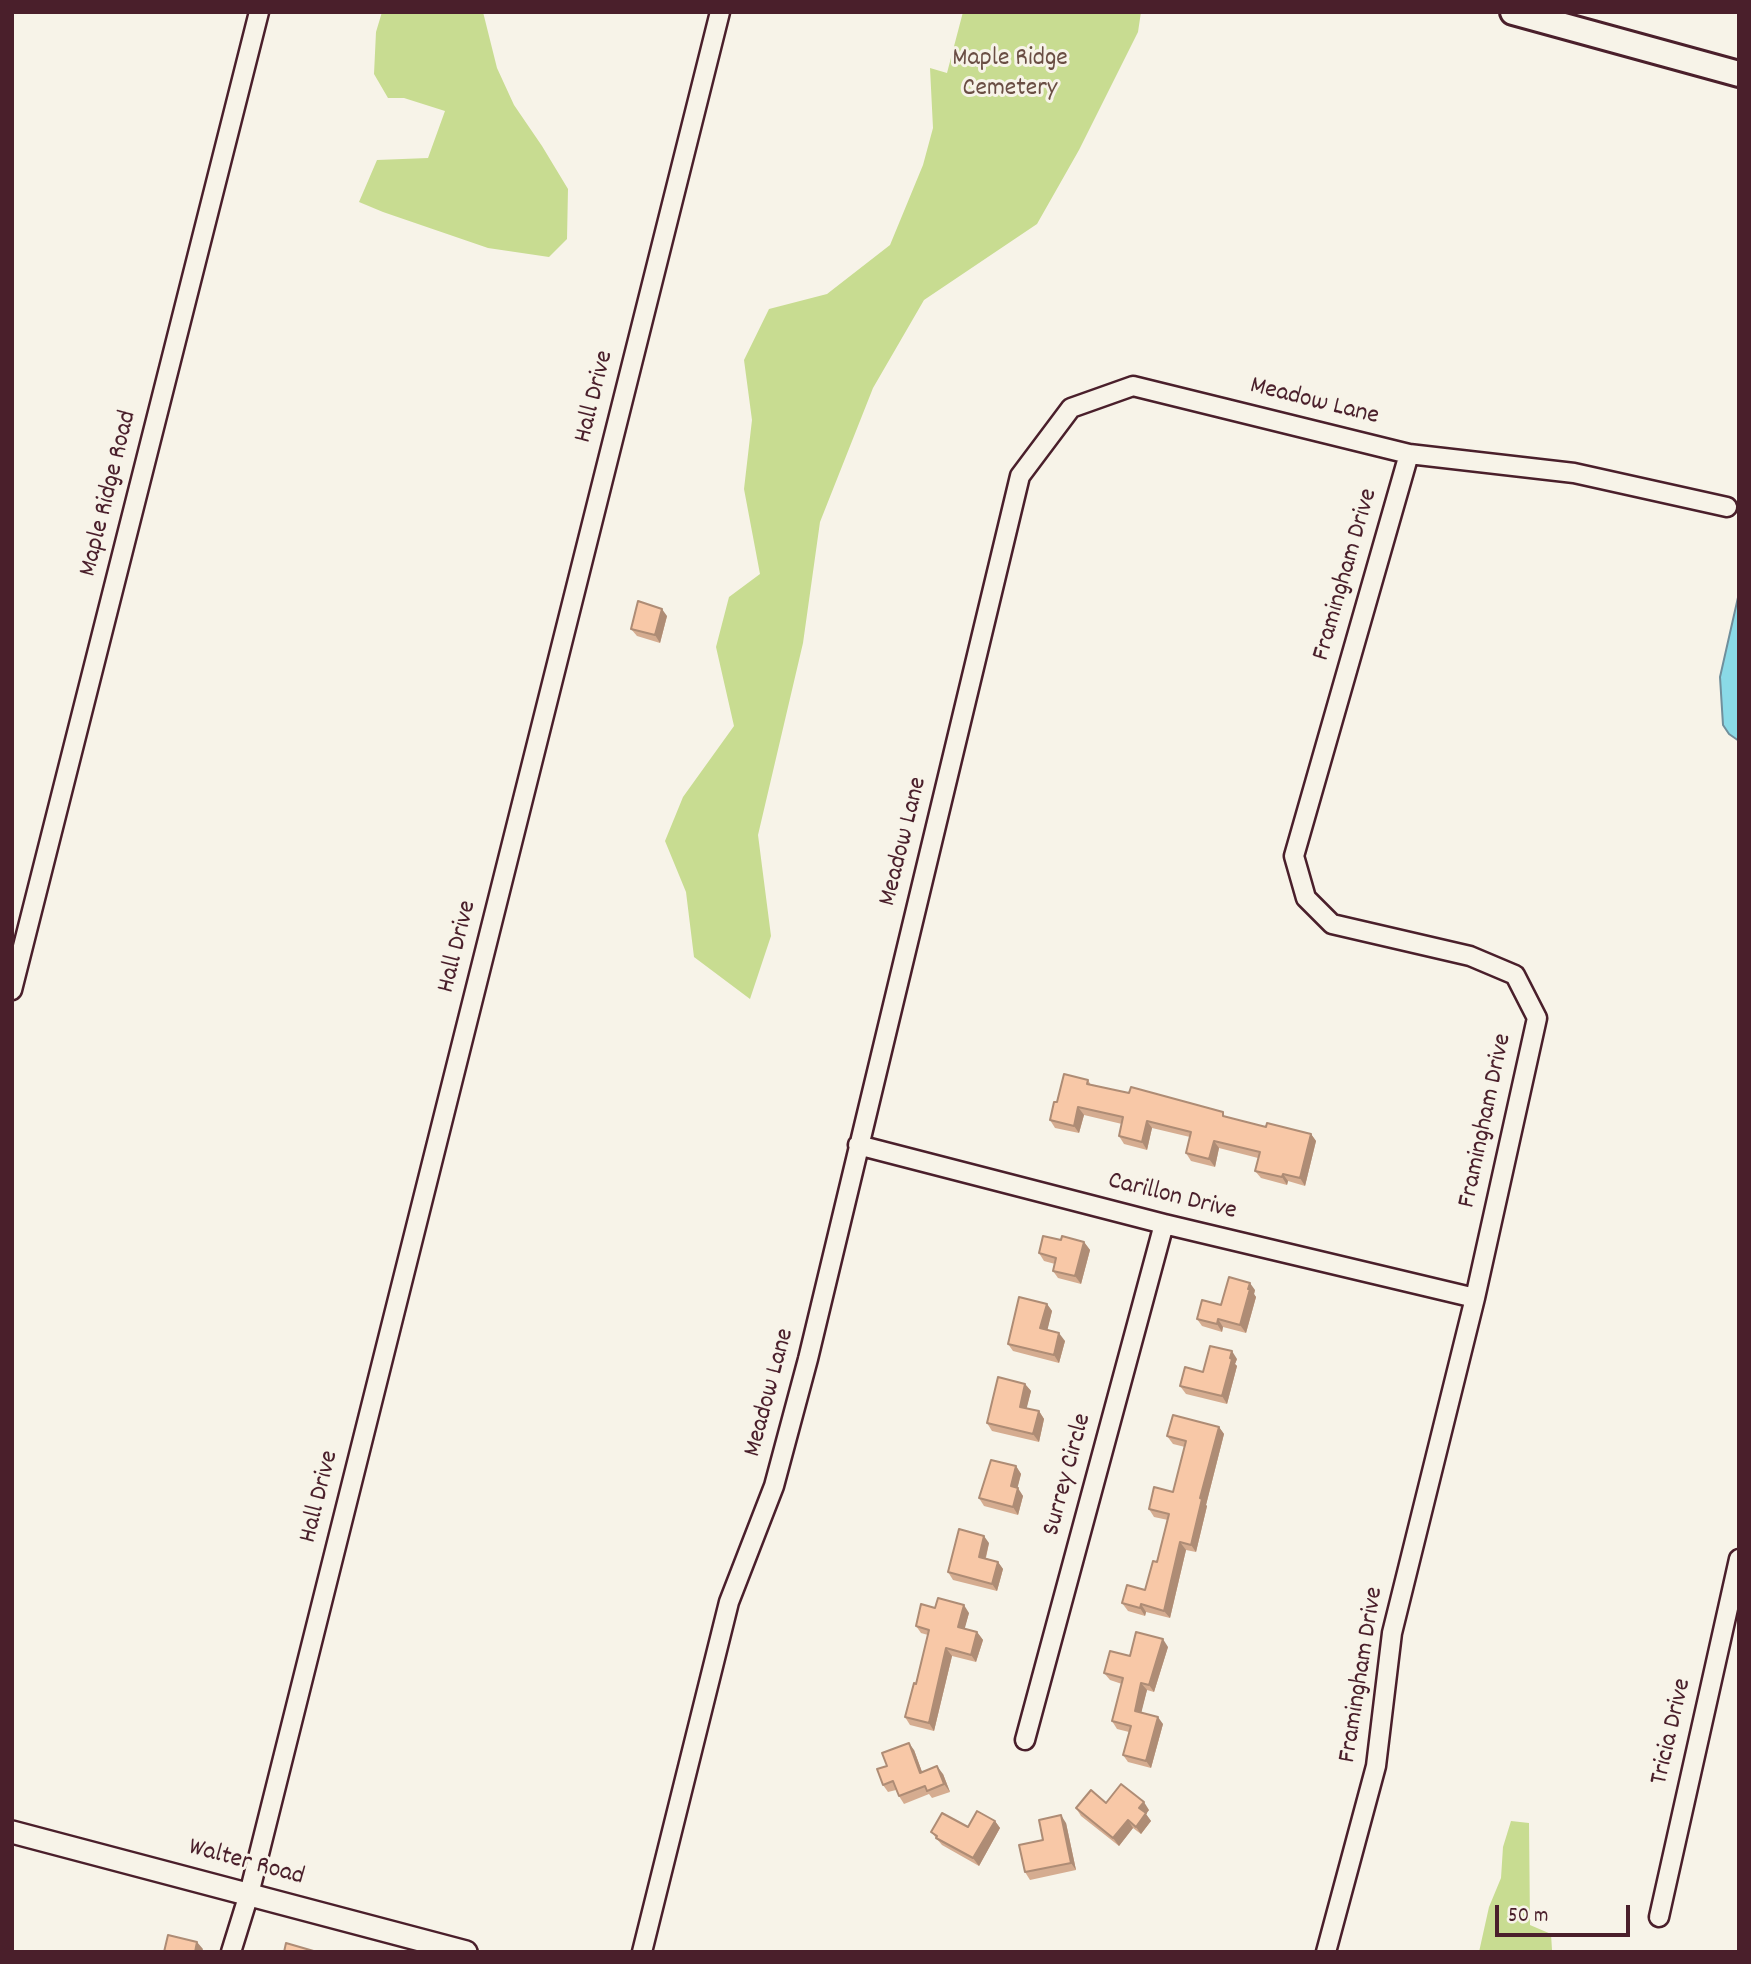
<!DOCTYPE html>
<html>
<head>
<meta charset="utf-8">
<style>
	body { margin:0 }
	#map { position:relative; width:1751px; height:1964px; overflow:hidden; background:#f7f3e8; font-family:Dekko,sans-serif }
	canvas { display:block }
	.frame { position:absolute; inset:0; border:14px solid #4a1f2b; pointer-events:none }
	.scale { position:absolute; left:1495px; top:1905px; width:135px; height:32px; box-sizing:border-box; border:4px solid #4a1f2b; border-top:0; padding-left:9px; font-size:21px; line-height:24px; white-space:nowrap; color:#4a1f2b; -webkit-text-stroke:5px #f7f3e8; paint-order:stroke }
</style>
</head>
<body>
<div id="map">
<canvas width="1751" height="1964"></canvas>
<div class="frame"></div>
<div class="scale">50 m</div>
</div>
<script>
const ctx = document.querySelector('canvas').getContext('2d');
ctx.lineJoin = 'round';
function fill(path, color) {
  ctx.fillStyle = color;
  ctx.fill(path, 'evenodd');
}
function stroke(path, color, width, dash) {
  ctx.strokeStyle = color;
  ctx.lineWidth = width;
  ctx.lineCap = dash ? 'butt' : 'round';
  ctx.setLineDash(dash || []);
  ctx.stroke(path);
}
function write(font, color, halo, rows, align = 'center') {
  ctx.font = font + ' Dekko,sans-serif';
  ctx.lineWidth = 6;
  ctx.setLineDash([]);
  ctx.textBaseline = 'middle';
  ctx.strokeStyle = halo;
  ctx.fillStyle = color;
  for (const [text, x, y, turn = 0] of rows) {
    ctx.save();
    ctx.translate(x, y);
    ctx.rotate((+turn || 0) * Math.PI / 180);
    ctx.textAlign = isNaN(turn) ? turn : align;
    if (halo) ctx.strokeText(text, 0, 0);
    ctx.fillText(text, 0, 0);
    ctx.restore();
  }
}
const green = new Path2D(`
	M382,12H483L497,68L514,105L542,146L568,189L567,239L549,257L488,248L383,212L359,202L377,160L428,158L445,111L404,98H388L374,74L376,32Z
	M963,12H1141L1138,32L1079,150L1037,224L924,300L873,388L820,522L803,643L758,835L771,936L750,999L694,957L686,892L665,841L683,797L734,726L716,647L729,597L760,574L744,489L752,420L744,360L769,309L827,294L890,245L923,165L933,128L930,68L947,73Z
	M1511,1821L1529,1823L1530,1925L1551,1934L1552,1950L1550,1952H1479L1489,1907L1501,1878L1503,1847Z`);
const water = new Path2D(`
	M1739,593V741L1729,734L1723,725L1720,677Z`);
const minor = new Path2D(`
	M12,990L259,12
	M858,1145L1164,1224L1475,1298
	M1025,1740L1164,1224
	M1659,1917L1739,1559
	M231,1952L249,1894L720,12
	M642,1952L729,1602L774,1486L808,1359L1020,476L1071,408L1133,386L1409,454L1574,473L1727,507
	M1326,1952L1376,1766L1392,1633L1475,1298L1537,1018L1515,975L1470,956L1332,924L1306,898L1294,856L1409,454`);
const tertiary = new Path2D(`
	M12,1832L466,1952`);
const secondary = new Path2D(`
	M1513,12L1739,74`);
const wall = new Path2D(`
	M667,616L660,643L637,636L631,629Z
	M1088,1080L1091,1085L1266,1127L1311,1134L1316,1141L1305,1186L1288,1181L1287,1185L1261,1178L1255,1171L1258,1158L1219,1148L1215,1167L1191,1161L1186,1153L1190,1137L1152,1128L1147,1150L1124,1144L1119,1136L1122,1124L1084,1115L1079,1133L1055,1128L1050,1120L1057,1102Z
	M1061,1240L1084,1242L1090,1250L1081,1284L1058,1278L1053,1271L1055,1264L1044,1261L1039,1253Z
	M1255,1290L1254,1294L1256,1297L1246,1333L1223,1327L1222,1332L1202,1326L1197,1319L1221,1305Z
	M1047,1304L1052,1311L1047,1330L1065,1341L1059,1363L1013,1351L1008,1344Z
	M1237,1359L1235,1364L1237,1366L1227,1404L1186,1394L1180,1386L1203,1372Z
	M1025,1384L1031,1391L1026,1409L1039,1411L1044,1419L1039,1442L992,1431L987,1423Z
	M1219,1427L1224,1434L1206,1505L1207,1506L1196,1552L1186,1550L1170,1618L1146,1612L1145,1616L1128,1611L1122,1603L1145,1590L1157,1562L1168,1520L1154,1517L1149,1509L1173,1492L1185,1447L1173,1444L1167,1436Z
	M1016,1466L1021,1474L1017,1488L1023,1496L1018,1515L984,1506L979,1498Z
	M989,1543L986,1558L998,1562L1003,1569L997,1591L953,1580L948,1572Z
	M935,1608L969,1613L964,1629L977,1632L983,1640L976,1662L952,1656L934,1731L910,1725L905,1717L916,1684L928,1635L921,1633L916,1626Z
	M1168,1647L1154,1692L1147,1690L1141,1712L1163,1724L1151,1768L1128,1762L1123,1755L1129,1732L1117,1729L1112,1721L1122,1684L1110,1680L1104,1673L1130,1656Z
	M914,1750L922,1772L943,1774L950,1792L932,1798L929,1794L904,1804L899,1796L896,1790L888,1792L883,1785L887,1766Z
	M1106,1803L1149,1810L1146,1814L1151,1821L1141,1834L1133,1828L1119,1846L1081,1816L1076,1808Z
	M995,1821L1000,1828L979,1866L942,1845L931,1832L968,1827Z
	M1066,1823L1076,1870L1030,1880L1025,1872L1043,1840Z`);
const shadedWall = new Path2D(`
	M662,609L667,616L660,643L655,635Z
	M1078,1107L1084,1115L1079,1133L1074,1126Z
	M1147,1121L1152,1128L1147,1150L1142,1142Z
	M1311,1134L1316,1141L1305,1186L1300,1178Z
	M1214,1141L1219,1148L1215,1167L1209,1159Z
	M1283,1174L1288,1181L1287,1185L1282,1177Z
	M1084,1242L1090,1250L1081,1284L1075,1276Z
	M1250,1283L1255,1290L1254,1294L1256,1297L1246,1333L1240,1325Z
	M1047,1304L1052,1311L1046,1336L1040,1328Z
	M1218,1319L1223,1327L1222,1332L1217,1324Z
	M1059,1333L1065,1341L1059,1363L1054,1355Z
	M1232,1351L1237,1359L1235,1364L1237,1366L1227,1404L1222,1396Z
	M1025,1384L1031,1391L1025,1415L1020,1407Z
	M1039,1411L1044,1419L1039,1442L1033,1434Z
	M1219,1427L1224,1434L1206,1505L1207,1506L1196,1552L1191,1545L1200,1498Z
	M1016,1466L1021,1474L1016,1494L1011,1486Z
	M1018,1488L1023,1496L1018,1515L1013,1507Z
	M984,1536L989,1543L984,1564L979,1557Z
	M1180,1542L1186,1550L1170,1618L1164,1611Z
	M998,1562L1003,1569L997,1591L992,1584Z
	M1141,1604L1146,1612L1145,1616L1140,1608Z
	M964,1605L969,1613L963,1635L958,1627Z
	M977,1632L983,1640L976,1662L971,1655Z
	M1163,1639L1168,1647L1154,1692L1149,1685Z
	M946,1648L952,1656L934,1731L929,1723Z
	M1141,1683L1147,1690L1140,1718L1135,1711Z
	M1158,1717L1163,1724L1151,1768L1146,1761Z
	M909,1743L914,1750L925,1780L920,1773Z
	M937,1766L943,1774L950,1792L944,1784Z
	M1144,1802L1149,1810L1146,1814L1151,1821L1141,1834L1136,1827L1139,1808Z
	M1061,1815L1066,1823L1076,1870L1071,1863Z
	M1128,1820L1133,1828L1119,1846L1113,1838Z
	M995,1821L1000,1828L979,1866L973,1858Z
	M197,1942L203,1949L202,1952H195Z`);
const building = new Path2D(`
	M638,601L662,609L655,635L631,629Z
	M1064,1074L1088,1080L1087,1084L1129,1093L1131,1087L1223,1112V1116L1266,1127L1267,1123L1311,1134L1300,1178L1283,1174L1282,1177L1255,1171L1260,1152L1214,1141L1209,1159L1186,1153L1191,1132L1147,1121L1142,1142L1119,1136L1123,1117L1078,1107L1074,1126L1050,1120L1054,1102H1057Z
	M1043,1236L1061,1240L1062,1236L1084,1242L1075,1276L1053,1271L1056,1258L1039,1253Z
	M1229,1277L1250,1283L1248,1289H1250L1240,1325L1218,1319L1217,1324L1197,1319L1202,1300L1221,1305Z
	M1019,1297L1047,1304L1040,1328L1059,1333L1054,1355L1008,1344Z
	M1210,1346L1232,1351L1230,1358L1232,1359L1222,1396L1180,1386L1185,1367L1203,1372Z
	M998,1377L1025,1384L1020,1407L1039,1411L1033,1434L987,1423Z
	M1173,1415L1219,1427L1200,1498L1202,1499L1191,1545L1180,1542L1164,1611L1141,1604L1140,1608L1122,1603L1127,1585L1145,1590L1153,1561L1157,1562L1169,1514L1149,1509L1154,1487L1173,1492L1186,1441L1167,1436Z
	M991,1460L1016,1466L1011,1486L1018,1488L1013,1507L979,1498Z
	M959,1529L984,1536L979,1557L998,1562L992,1584L948,1572Z
	M938,1598L964,1605L958,1627L977,1632L971,1655L946,1648L929,1723L905,1717L914,1683L916,1684L929,1630L916,1626L921,1604L935,1608Z
	M1136,1632L1163,1639L1149,1685L1141,1683L1135,1711L1158,1717L1146,1761L1123,1755L1131,1726L1112,1721L1123,1678L1104,1673L1110,1651L1130,1656Z
	M909,1743L920,1773L937,1766L944,1784L927,1791L925,1786L899,1796L893,1781L883,1785L877,1769L887,1766L882,1753Z
	M1121,1784L1144,1802L1139,1808L1146,1813L1136,1827L1128,1820L1113,1838L1076,1808L1091,1790L1106,1803Z
	M977,1811L995,1821L973,1858L936,1838L937,1836L931,1832L942,1813L968,1827Z
	M1061,1815L1071,1863L1025,1872L1019,1845L1043,1840L1039,1820Z
	M168,1935L197,1942L195,1952H164Z
	M286,1943L317,1952H284Z`);
const parkNames = [
	["Maple Ridge",1010,60],
	["Cemetery",1010,90]
];
const streetNames = [
	["Hall Drive",596,397,-76],
	["Meadow Lane",1314,403,14],
	["Maple Ridge Road",110,494,-76],
	["Framingham Drive",1347,575,-74],
	["Meadow Lane",905,842,-76],
	["Hall Drive",459,947,-76],
	["Framingham Drive",1487,1121,-78],
	["Carillon Drive",1172,1198,14],
	["Meadow Lane",771,1393,-75],
	["Surrey Circle",1069,1475,-75],
	["Hall Drive",321,1497,-76],
	["Framingham Drive",1363,1675,-81],
	["Tricia Drive",1673,1732,-77],
	["Walter Road",246,1864,15]
];
fill(green, '#c8dc91');
fill(water, '#8adae7');
stroke(water, '#708f9c', 2);
stroke(minor, '#4a1f2b', 23);
stroke(tertiary, '#4a1f2b', 26);
stroke(secondary, '#4a1f2b', 30);
stroke(minor, '#f7f3e8', 18);
stroke(tertiary, '#f7f3e8', 21);
stroke(secondary, '#f7f3e8', 24);
fill(wall, '#d5ac90');
fill(shadedWall, '#ae8c75');
fill(building, '#f8c8a7');
stroke(building, '#ae8c75', 2);
write('26px', '#6a4e44', '#f7f3e8', parkNames);
write('26px', '#4a1f2b', '#f7f3e8', streetNames);
</script>
</body>
</html>
